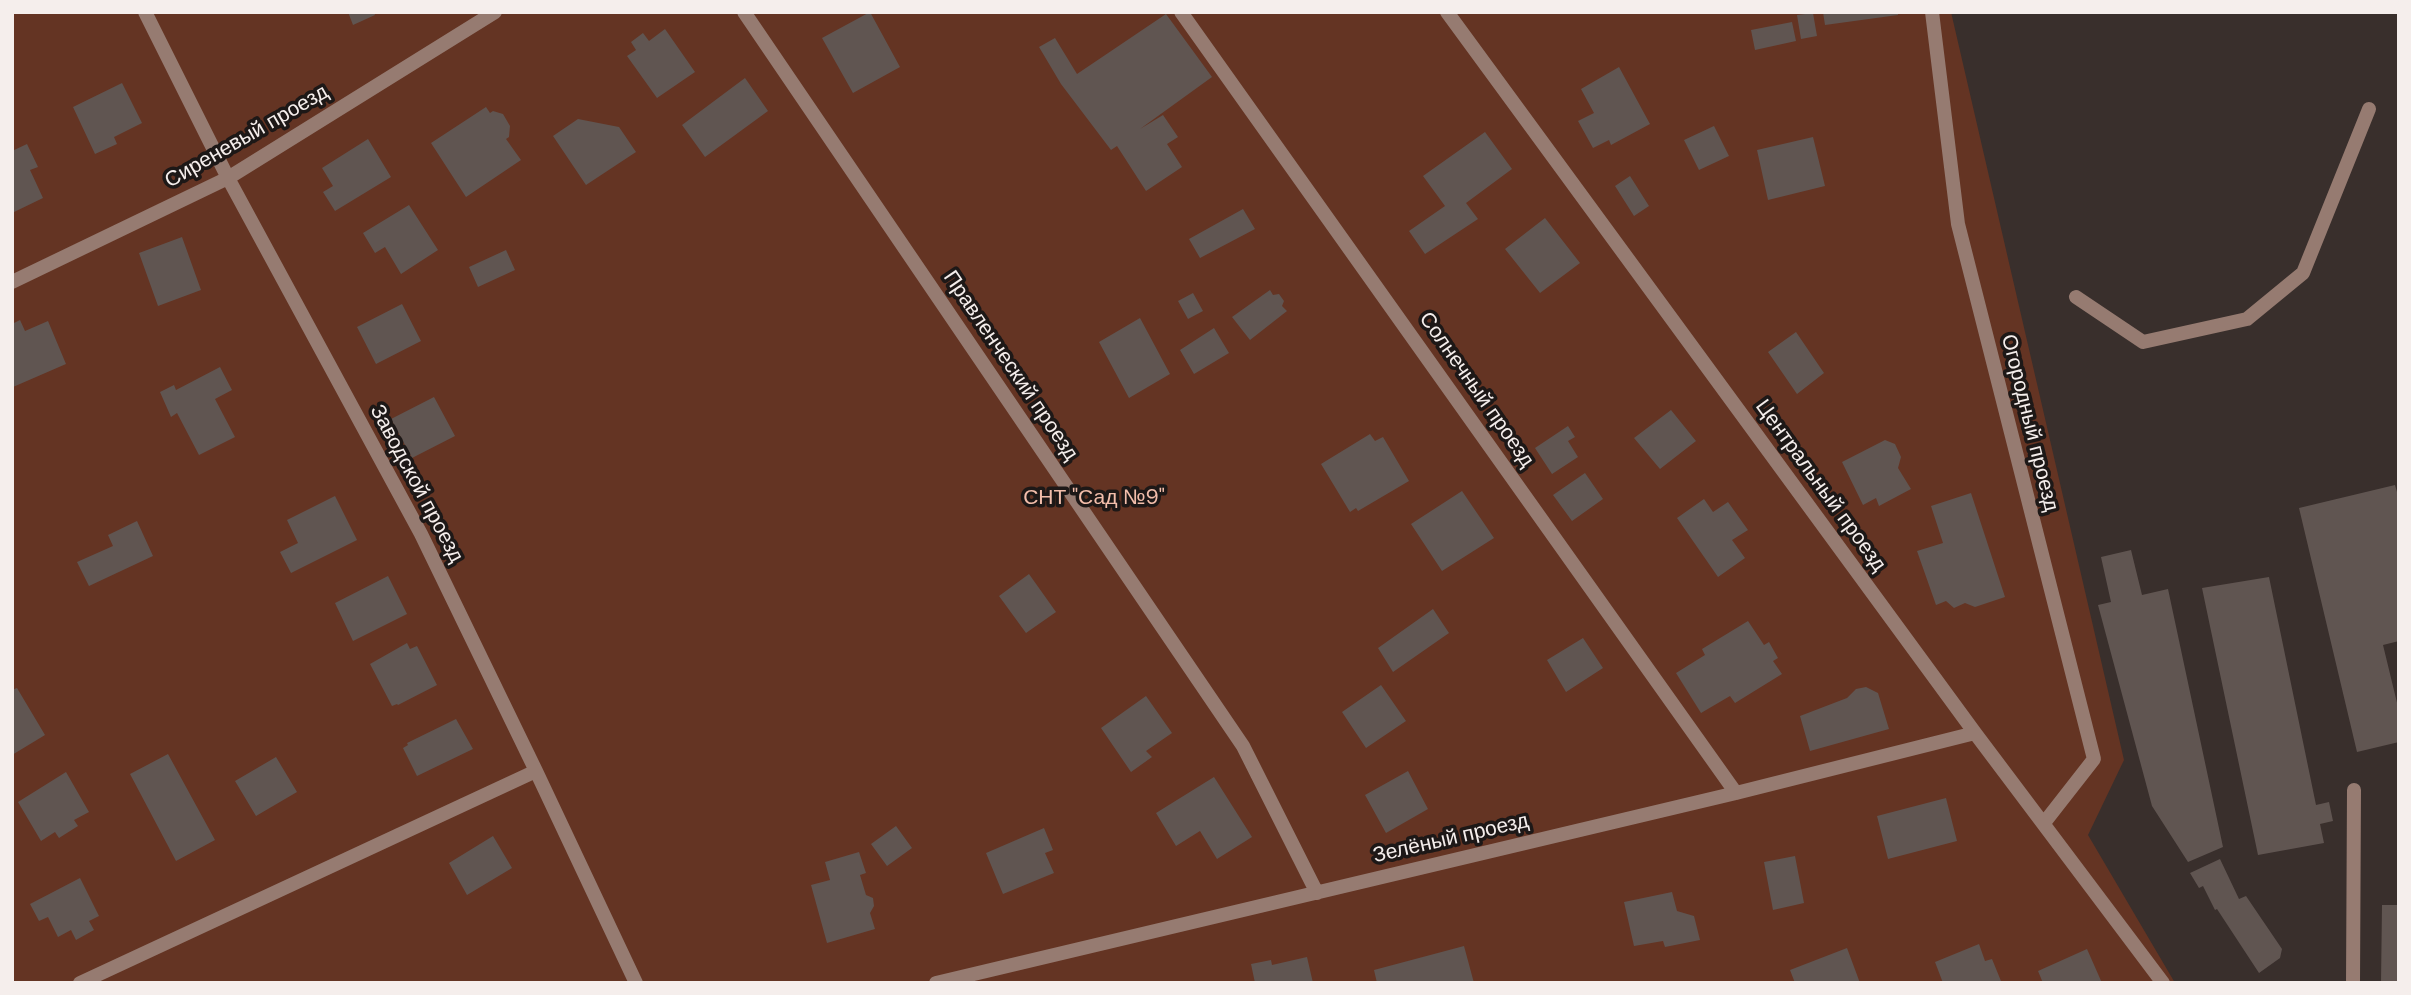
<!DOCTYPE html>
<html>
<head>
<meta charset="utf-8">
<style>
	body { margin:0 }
	#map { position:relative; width:2411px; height:995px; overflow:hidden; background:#392f2c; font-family:"DM Sans",sans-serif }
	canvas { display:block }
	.frame { position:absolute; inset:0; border:14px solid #f5eeec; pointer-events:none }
</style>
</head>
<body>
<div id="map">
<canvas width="2411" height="995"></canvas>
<div class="frame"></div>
</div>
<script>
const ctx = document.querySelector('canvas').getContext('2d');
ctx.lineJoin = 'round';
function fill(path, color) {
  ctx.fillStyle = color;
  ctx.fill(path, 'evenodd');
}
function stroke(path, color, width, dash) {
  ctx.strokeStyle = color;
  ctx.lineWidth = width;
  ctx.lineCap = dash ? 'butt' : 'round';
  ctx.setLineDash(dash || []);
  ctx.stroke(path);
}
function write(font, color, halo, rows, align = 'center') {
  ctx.font = font + ' "DM Sans",sans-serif';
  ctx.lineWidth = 7;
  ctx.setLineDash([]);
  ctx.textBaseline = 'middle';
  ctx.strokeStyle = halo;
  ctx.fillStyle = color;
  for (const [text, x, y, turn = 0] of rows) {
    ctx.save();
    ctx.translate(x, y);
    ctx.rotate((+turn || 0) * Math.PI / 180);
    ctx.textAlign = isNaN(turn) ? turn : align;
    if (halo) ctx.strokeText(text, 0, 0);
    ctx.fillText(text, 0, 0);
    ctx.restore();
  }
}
const green = new Path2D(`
	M12,12H1951L2124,760L2088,835L2175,983H12Z`);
const building = new Path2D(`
	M348,12H374L375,15L353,25Z
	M870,12L900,67L853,93L822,38Z
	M1823,12H1898V15L1825,25Z
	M1813,13L1817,36L1801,39L1797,15Z
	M1166,14L1212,77L1140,129L1163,115L1178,137L1167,144L1182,167L1146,191L1117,146L1111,150L1061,84L1039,47L1055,38L1077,74Z
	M1792,22L1796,41L1755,50L1751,30Z
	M665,29L695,72L657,98L627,56L636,50L631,42L643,33L649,41Z
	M1619,67L1650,124L1611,145L1609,140L1593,148L1578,121L1594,113L1581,89Z
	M745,78L768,111L705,157L682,125Z
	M122,83L142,123L114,137L117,144L95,154L73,107Z
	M486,107L490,113L493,111L503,114L510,126L509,137L506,139L521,160L466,197L431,143Z
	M578,119L619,127L636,152L586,185L553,136Z
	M1714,126L1729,156L1699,170L1684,140Z
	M1485,132L1512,169L1466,203L1478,219L1425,254L1409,231L1445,206L1423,176Z
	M1813,137L1825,186L1768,200L1757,150Z
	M368,139L391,177L335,211L323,192L333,186L322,168Z
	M27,144L38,167L30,170L43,198L12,213V151Z
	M1630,176L1649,206L1634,216L1615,186Z
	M409,205L438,250L401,274L385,247L375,253L363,233Z
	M1243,209L1255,229L1200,258L1189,239Z
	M1545,218L1580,263L1540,293L1505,249Z
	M182,237L201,290L158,306L139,253Z
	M506,250L515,270L478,287L469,267Z
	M1270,290L1273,295L1279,294L1284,301L1282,306L1287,311L1250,340L1232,317Z
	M1193,293L1203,311L1188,319L1178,301Z
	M402,304L421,341L376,364L357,327Z
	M1140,318L1170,374L1129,398L1099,342Z
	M20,320L25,331L48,321L66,364L13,387L12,324Z
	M1214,328L1229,353L1194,374L1180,350Z
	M1796,332L1824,373L1797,394L1768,352Z
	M220,367L232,390L215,399L235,437L199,455L177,413L171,417L160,392L174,385L176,390Z
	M434,397L455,436L412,458L391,419Z
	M1671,410L1696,441L1660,469L1634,438Z
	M1568,426L1575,437L1568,441L1578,457L1552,474L1535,448Z
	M1370,434L1375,441L1383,437L1409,481L1358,511L1356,508L1350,512L1321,464Z
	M1885,440L1895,444L1901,457L1898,468L1911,489L1879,506L1876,498L1863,505L1842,462Z
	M1585,473L1603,499L1572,521L1553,495Z
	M2395,485L2399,499V641L2383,645L2399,711V742L2357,752L2299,508Z
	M1462,491L1494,538L1442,571L1411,524Z
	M1971,493L2005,597L1975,607L1965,603L1954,608L1946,601L1936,605L1917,551L1943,543L1931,506Z
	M335,496L357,540L291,573L280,552L298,543L287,520Z
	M1704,499L1713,512L1728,502L1748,530L1732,540L1745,558L1718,577L1677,518Z
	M137,521L153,556L89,586L77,562L113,546L108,535Z
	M2131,550L2142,595L2168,589L2223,847L2188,862L2152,806L2098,605L2111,602L2101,557Z
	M1029,574L1056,612L1026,633L999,596Z
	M388,576L407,614L353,641L335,603Z
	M2269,577L2316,805L2329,802L2333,821L2320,824L2324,843L2258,855L2202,588Z
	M1433,609L1449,633L1393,672L1378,648Z
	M1748,621L1764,645L1769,642L1778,658L1773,661L1782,674L1735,703L1730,696L1701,713L1676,673L1705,655L1702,649Z
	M1583,638L1603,668L1566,692L1547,660Z
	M407,643L410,649L417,646L437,685L398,705L397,704L392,706L370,664Z
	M1381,685L1406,721L1366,748L1342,712Z
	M1866,687L1878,693L1889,729L1810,751L1800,716L1847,698L1856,689Z
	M17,688L45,735L12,755V690Z
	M1146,696L1172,733L1146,751L1152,757L1131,772L1101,728Z
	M456,719L473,749L417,776L403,748L408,745L407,743Z
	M168,754L215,840L176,861L130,774Z
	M276,757L297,792L256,816L235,781Z
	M1408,771L1428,809L1386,833L1365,795Z
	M66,772L89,812L74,820L78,826L59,838L55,832L41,841L18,802Z
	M1214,777L1252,837L1217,859L1200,831L1176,846L1156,813Z
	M1946,798L1957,841L1888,859L1877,816Z
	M896,826L912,848L887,866L871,844Z
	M1044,828L1053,850L1045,853L1054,873L1003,894L986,853Z
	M493,836L512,868L467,895L449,863Z
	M859,852L866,873L860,875L866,895L873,898L874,906L870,913L875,929L827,943L811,885L830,880L825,862Z
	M1795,856L1804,903L1773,910L1764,862Z
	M2220,859L2239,899L2246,896L2282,949L2280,958L2259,973L2217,909L2215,910L2203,886L2199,888L2190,873Z
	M80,878L99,916L89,921L94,930L76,940L71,930L58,937L48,917L39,921L30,904Z
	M1672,892L1677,911L1694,916L1700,940L1665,947L1663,941L1634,946L1624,902Z
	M2382,905H2399V983H2381Z
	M1979,944L1985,961L1992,959L2001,981L1943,983L1935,962Z
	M1464,946L1474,983H1377L1374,970Z
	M1847,948L1860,983H1795L1790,970Z
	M2087,949L2102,983H2043L2038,971Z
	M1307,957L1313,983H1255L1251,964L1271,960L1272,965Z`);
const lane = new Path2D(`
	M2076,297L2143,342L2247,319L2303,273L2369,109
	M2353,983L2354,790`);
const street = new Path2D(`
	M145,12L228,178L421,534L536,771L636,983
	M744,12L1243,746L1317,893
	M1181,12L1736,793
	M1447,12L1975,733L2163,983
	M1932,12L1958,224L2094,759L2044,823
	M12,282L228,178L495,12
	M80,983L536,771
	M936,983L1736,793L1975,733`);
const streetNames = [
	["Сиреневый проезд",247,137,-30],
	["Правленческий проезд",1010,366,56],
	["Солнечный проезд",1476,390,55],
	["Огородный проезд",2029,423,76],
	["Заводской проезд",416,484,62],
	["Центральный проезд",1820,486,54],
	["Зелёный проезд",1451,839,-13]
];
const parkNames = [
	["СНТ \"Сад №9\"",1094,498]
];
fill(green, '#643423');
fill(building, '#605551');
stroke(lane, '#967b71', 14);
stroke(street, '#967b71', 14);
write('21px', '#f5eeec', '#1d1817', streetNames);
write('21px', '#f3beab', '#1d1817', parkNames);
</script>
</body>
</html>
